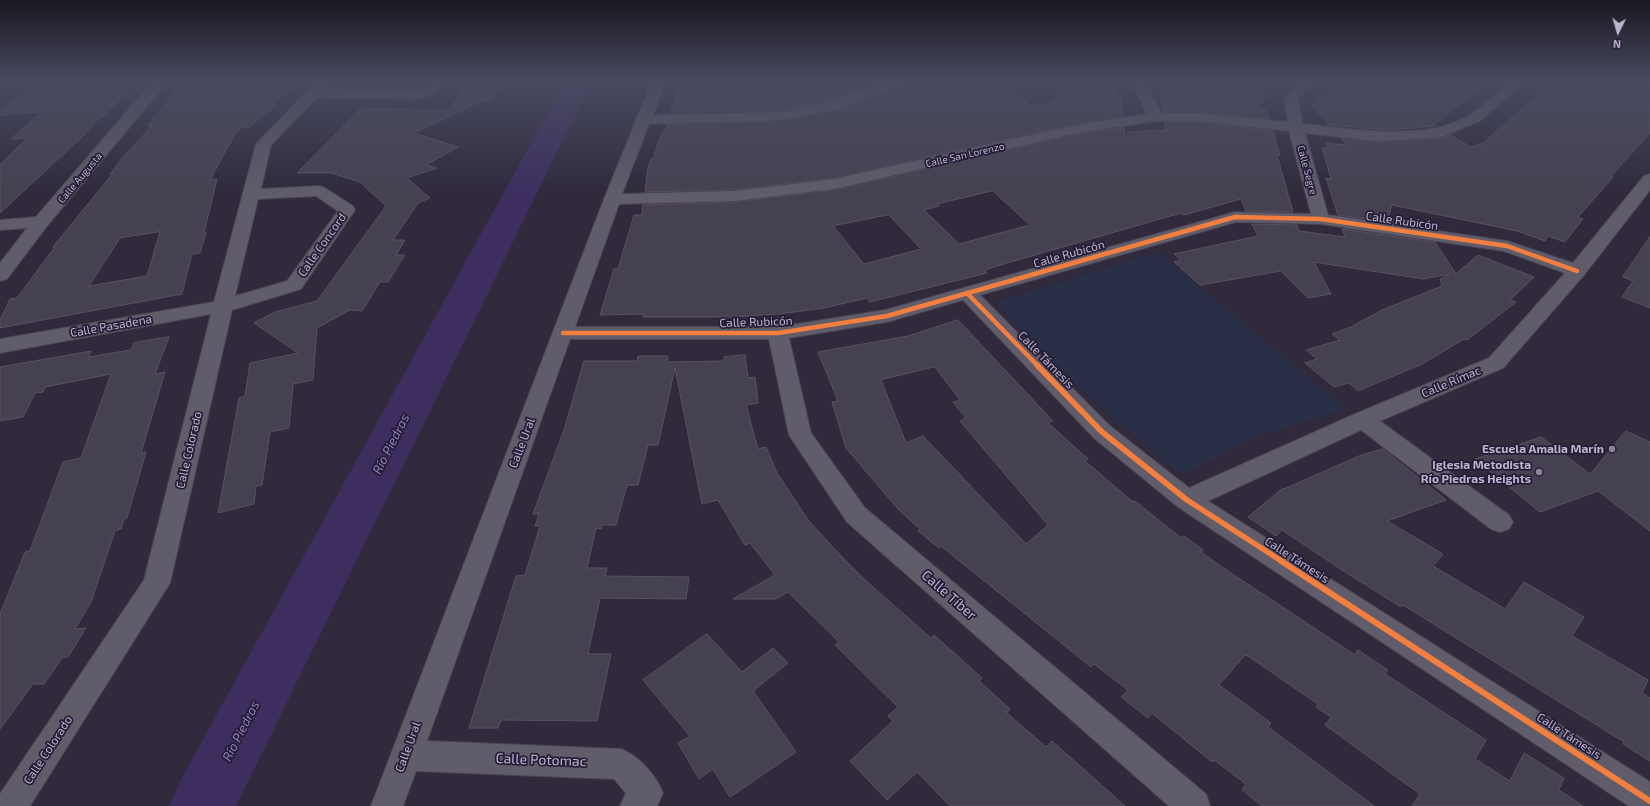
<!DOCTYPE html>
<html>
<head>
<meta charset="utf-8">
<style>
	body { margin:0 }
	#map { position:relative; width:1650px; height:806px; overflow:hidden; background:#302a3c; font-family:"Exo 2",sans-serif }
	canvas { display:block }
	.north { position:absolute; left:1598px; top:12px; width:40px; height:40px; -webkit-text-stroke:3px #251c38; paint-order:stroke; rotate:185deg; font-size:11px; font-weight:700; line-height:16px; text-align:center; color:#bcb5cd }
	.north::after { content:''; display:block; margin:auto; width:14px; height:18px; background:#bcb5cd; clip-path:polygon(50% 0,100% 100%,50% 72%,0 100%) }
</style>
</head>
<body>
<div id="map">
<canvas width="1650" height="806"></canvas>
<div class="north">N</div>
</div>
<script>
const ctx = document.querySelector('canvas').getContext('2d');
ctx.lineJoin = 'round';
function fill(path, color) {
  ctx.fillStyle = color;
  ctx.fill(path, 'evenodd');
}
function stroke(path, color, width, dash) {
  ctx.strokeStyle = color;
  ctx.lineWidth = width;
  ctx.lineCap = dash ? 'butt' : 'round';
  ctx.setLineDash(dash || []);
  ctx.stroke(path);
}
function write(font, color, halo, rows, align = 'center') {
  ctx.font = font + ' "Exo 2",sans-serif';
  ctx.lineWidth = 3.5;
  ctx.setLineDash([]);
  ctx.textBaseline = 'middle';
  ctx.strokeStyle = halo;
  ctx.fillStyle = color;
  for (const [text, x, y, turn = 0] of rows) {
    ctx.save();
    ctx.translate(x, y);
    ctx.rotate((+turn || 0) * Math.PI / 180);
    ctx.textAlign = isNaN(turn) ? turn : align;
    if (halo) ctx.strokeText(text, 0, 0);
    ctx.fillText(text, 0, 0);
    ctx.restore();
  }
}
const green = new Path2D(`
	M1158,252L1346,409L1261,435L1183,475C1117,422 1051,366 996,302Z`);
const river = new Path2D(`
	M565,81H592L236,806H169L179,783Z`);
const building = new Path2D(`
	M35,81H136L103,117H100L82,137L0,213V165L27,138L11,139L42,112L0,115V112Z
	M184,81H301L272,104H277L248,128L241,127L238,132H236L210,180L217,179L204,233H206L200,253L192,254L182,294L0,328V320L10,299L17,298L55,247H53L113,173L110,174L123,157L152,126H148ZM160,232L147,276L89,286L120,238Z
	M469,81H503L489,102H480L414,133L458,147L426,165L437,168L407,178L430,198L418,203L393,240H405L396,255H405L388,282H380L362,311L350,310L317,328L313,380L293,384L289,428L270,432L262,485L256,486L254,504L218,513L239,398L245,396L250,363L298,353L254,323L275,312L317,301L386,206L360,182L332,173H297L361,108L448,111Z
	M681,81H717L714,90L754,89L755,91L804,81H880L829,101L783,110L671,113Z
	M907,81H984L1009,91L1032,106L1055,102L1059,81H1112V83H1116L1115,98H1121L1123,116L1077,124L834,178L735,190L645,192L648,167L651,159H653L662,132H665L667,125L783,121L839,110L905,85Z
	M1160,81H1259L1265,98L1256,108H1266L1269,119L1197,112H1163Z
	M1349,81H1489L1433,125L1435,126L1388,130L1329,125L1312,106Z
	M1553,81H1650V133L1611,176L1613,177L1578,217L1583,219L1565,242L1548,236L1545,241L1517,231L1392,205L1388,218L1405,225L1338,215L1326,178L1331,179L1322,148H1328L1326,143L1347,145L1341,138L1378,142L1441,138L1450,135L1471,147L1483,143Z
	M1165,122H1197L1273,131L1280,155H1277L1293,212L1246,211L1241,199L1184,215L1181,213L1007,263L985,270L987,273L870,302L867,298L824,308L779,314L733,317H643L644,314L600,315L614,269H618L634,215H642L643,205L735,202L834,190L1077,134L1124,127L1125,139L1129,132L1166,130ZM993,191L1030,225L959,244L924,210L939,206L938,204ZM889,215L921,249L864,264L833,226Z
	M1252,224L1297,225L1299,231L1345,237L1342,229L1435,242L1456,274L1478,255L1534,277L1510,300L1516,302L1467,340L1464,339L1422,364L1358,391L1349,383L1334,387L1305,363L1317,359L1306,350L1340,340L1332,334L1351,327L1382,310L1442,286L1440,279L1450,274L1423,279L1314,262L1331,294L1308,298L1281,271L1200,285L1174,262L1181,260L1174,254L1258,236Z
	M1650,237V308L1622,297L1633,281L1623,277Z
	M958,320L1053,421L1048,423L1088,459L1085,461L1133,502L1135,501L1181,538L1184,536L1203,550L1201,552L1225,569L1355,655L1358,650L1388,670L1385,674L1486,740L1475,759L1510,781L1524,753L1564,778L1559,790L1583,806H1412L1420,794L1325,725L1331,717L1316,707L1318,704L1248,656L1245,655L1219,685L1271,723L1268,727L1374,806H1262L1242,790L1246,784L1214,760L1212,762L1152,713L1148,718L1121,697L1128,690L1094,664L1091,667L941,546L939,548L918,531L920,529L899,510L846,448L832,402L838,401L818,352L908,336ZM935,367L960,400L953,402L966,418L960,421L1048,525L1026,544L923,436L906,443L881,380Z
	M169,337L155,374L165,372L141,453L146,452L127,518L124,519L121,529L115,531L91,602L75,629L86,628L68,657L62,658L44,684H33L0,729V614L25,552L30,551L63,462L81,458L111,374L45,387L43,392L35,393L23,417L0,421V367L91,351L88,357L131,350L134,343Z
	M745,355L748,378L755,377L758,403L746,405L758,449L766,447L777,473L808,520L841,556L866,581L931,638L934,635L982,678L979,681L1010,709L1007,713L1046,747L1052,741L1125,806H950L917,772L887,800L850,761L893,721L888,716L898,707L835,645L839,642L788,592L776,599H733L775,575L750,543L745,545L718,500L702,504L675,368L658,445H648L638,485H627L616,525H602L601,529L596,528L587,568H607L605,576L689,577L686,599L600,598L588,654H611L597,721L501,720L498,728H469L516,576L525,575L540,526H535L539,514H533L564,430L584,361H637L638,356H668L667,362L724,361V357Z
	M1626,431L1650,442V531L1598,491L1540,512L1475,459L1541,437L1590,474Z
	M1383,449L1446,500L1387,521L1443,554L1433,566L1505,609L1524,582L1584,617L1572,636L1648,680L1642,693L1650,698V761L1623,744L1624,742L1403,605L1401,607L1345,572L1282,530L1276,536L1248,517L1283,488L1284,489L1359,456Z
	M707,634L742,672L773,648L788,663L753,691L796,752L730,797L713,769L699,779L678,743L690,736L643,680Z`);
const minor = new Path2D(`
	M153,81H168L47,226L7,279L0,281V263L27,228L0,230V220L36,217Z
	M317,81H332L325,89L416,91L426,87L431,81H446L436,93L418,99L317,97L271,145L261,189L319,186L325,188L353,206L355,210L301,289L232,310L170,583L30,806H0V794L144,580L211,314L0,353V339L214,302L256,144ZM316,196L338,211L287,281L235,296L258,199Z
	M652,81H666L653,115L783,112L829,102L885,81H906L904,84L838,109L783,120L649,124L622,194L735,191L834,179L1077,125L1147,114L1131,81H1145L1161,113H1197L1288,122L1284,99L1296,84L1301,81H1318L1306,90L1298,99L1303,124C1352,129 1426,142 1470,115C1484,106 1497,92 1509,81H1525L1480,121L1441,137L1378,141L1305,133L1328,215L1507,241L1573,263L1644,176L1650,174V190L1584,275L1503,368L1380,421L1509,515L1513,522L1509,529L1500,532L1491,529L1361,430L1208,501L1650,782V806H1629L1178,507L1094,438L963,300L887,322L789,338L811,433L865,508L1206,794L1210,806H1169L847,522L789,435L769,339H570L427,741L621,749C639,756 656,775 663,793L657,806H620L626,793L614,779L416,771L403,806H371L604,199ZM1156,121H1197L1289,131L1311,214L1235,212L885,310L778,327H575L619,204L735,201L834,189L1077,133ZM1236,222L1321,224L1504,251L1565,273L1489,358L1355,414L1189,488L1110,426L980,295Z`);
const cyclewayFar2 = new Path2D(`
	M967,293L1038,366
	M563,333H778L887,316L1235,217L1321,219L1507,246L1577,271`);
const cyclewayFar1 = new Path2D(`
	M1037,365L1102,432L1187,500L1283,562`);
const cycleway = new Path2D(`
	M1281,561L1650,801`);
const markers = [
	[1612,449,4,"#8b849a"],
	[1539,472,4,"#8b849a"]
];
const farStreetnames = [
	["Calle San Lorenzo",965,155,-13],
	["Calle Segre",1307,170,75],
	["Calle Augusta",80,178,-50]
];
const streetNames = [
	["Calle Rubicón",1402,221,8],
	["Calle Concord",322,245,-55],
	["Calle Rubicón",1069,254,-16],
	["Calle Rubicón",756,322,-2],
	["Calle Pasadena",111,326,-10],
	["Calle Támesis",1046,360,46],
	["Calle Rímac",1451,382,-23],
	["Calle Ural",522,443,-69],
	["Calle Colorado",189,450,-77],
	["Calle Támesis",1297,560,33],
	["Calle Támesis",1569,736,33],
	["Calle Ural",408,747,-70],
	["Calle Colorado",48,750,-57]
];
const poiNames = [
	["Escuela Amalia Marín",1604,449],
	["Iglesia Metodista",1531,465],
	["Río Piedras Heights",1531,479]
];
const waterNames = [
	["Río Piedras",391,444,-63],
	["Río Piedras",241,731,-63]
];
const nearStreetnames = [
	["Calle Tíber",949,595,41],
	["Calle Potomac",541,760,2]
];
fill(green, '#292f46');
fill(river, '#3d2e5f');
fill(building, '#464151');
stroke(building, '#585263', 1);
stroke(minor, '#4a4553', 2);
fill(minor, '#605c69');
stroke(cyclewayFar2, '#f27e40', 4.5);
stroke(cyclewayFar1, '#f27e40', 5.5);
stroke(cycleway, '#f27e40', 6);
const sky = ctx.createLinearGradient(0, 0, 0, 194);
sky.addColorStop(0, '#1a1721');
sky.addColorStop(0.42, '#484a61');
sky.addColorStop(1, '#484a6100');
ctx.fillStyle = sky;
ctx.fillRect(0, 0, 1650, 194);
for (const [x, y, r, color] of markers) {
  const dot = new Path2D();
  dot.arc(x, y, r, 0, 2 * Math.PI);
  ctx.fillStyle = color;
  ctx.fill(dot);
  stroke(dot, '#251c38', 1.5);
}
write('10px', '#bcb5cd', '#251c38', farStreetnames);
write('12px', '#bcb5cd', '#251c38', streetNames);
write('bold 12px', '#bcb5cd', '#251c38', poiNames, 'right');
write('italic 13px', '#9180bb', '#251c38', waterNames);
write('14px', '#bcb5cd', '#251c38', nearStreetnames);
</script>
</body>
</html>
